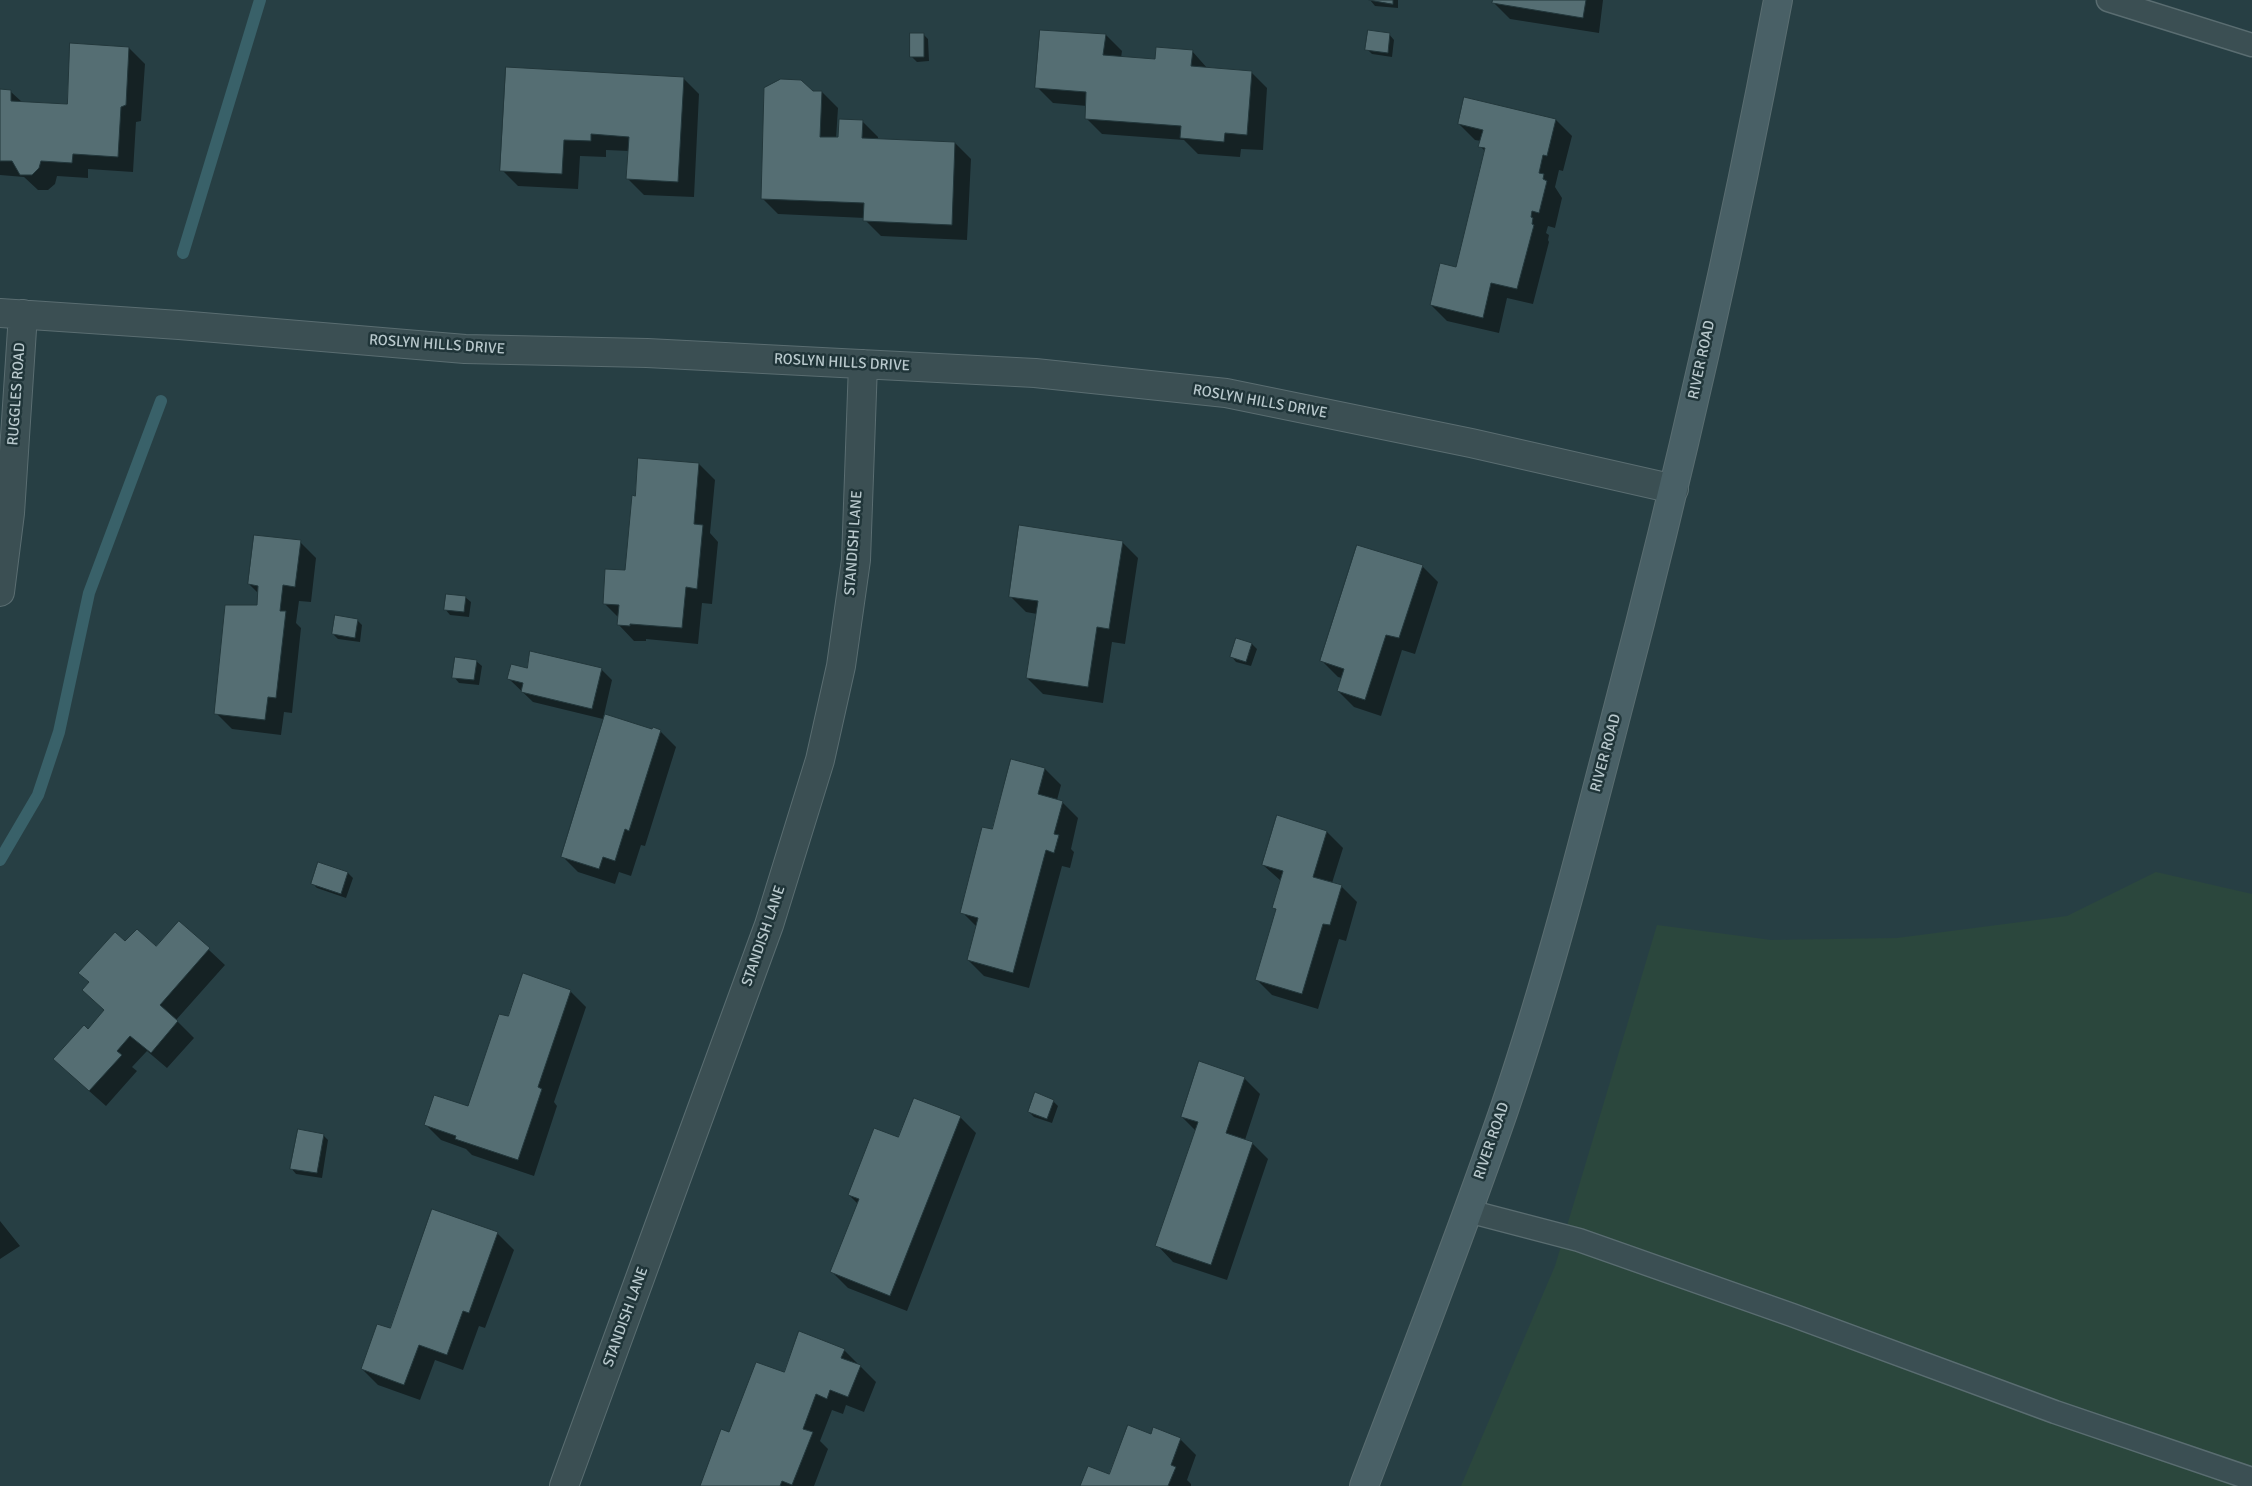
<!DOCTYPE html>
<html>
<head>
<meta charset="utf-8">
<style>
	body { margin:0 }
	canvas { display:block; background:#273f44 }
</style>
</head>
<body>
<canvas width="2252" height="1486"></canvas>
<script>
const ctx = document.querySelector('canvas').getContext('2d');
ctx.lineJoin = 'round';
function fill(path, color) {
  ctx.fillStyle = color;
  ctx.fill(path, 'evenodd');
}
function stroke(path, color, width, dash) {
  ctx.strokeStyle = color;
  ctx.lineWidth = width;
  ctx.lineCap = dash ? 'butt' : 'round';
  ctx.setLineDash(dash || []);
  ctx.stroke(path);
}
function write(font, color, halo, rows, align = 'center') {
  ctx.font = font + ' Signika,sans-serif';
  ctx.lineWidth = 5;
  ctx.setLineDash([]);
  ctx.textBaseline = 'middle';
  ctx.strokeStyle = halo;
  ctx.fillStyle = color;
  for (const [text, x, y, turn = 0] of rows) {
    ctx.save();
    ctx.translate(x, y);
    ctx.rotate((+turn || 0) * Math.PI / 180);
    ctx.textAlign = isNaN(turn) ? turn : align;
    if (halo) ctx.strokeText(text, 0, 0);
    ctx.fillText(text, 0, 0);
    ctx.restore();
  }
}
const green = new Path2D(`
	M2156,872L2252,894V1486H1461L1555,1266L1657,925L1771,940L1897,938L2067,916Z`);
const shadow = new Path2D(`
	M1370,0H1398V8L1375,6Z
	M1494,0H1603L1599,33L1510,19L1494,3Z
	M923,34L928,39L929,61L917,62L912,57Z
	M1389,34L1394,40L1392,57L1372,54L1367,49Z
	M1106,35L1122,51L1121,58L1156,60L1192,51L1208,69L1251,72L1267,88L1263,150L1241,149L1240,157L1198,154L1184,140L1102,134L1086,118L1087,106L1053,103L1037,87Z
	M129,48L145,64L141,121L136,122L133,172L88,169V178L57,176L55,184L48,190H38L24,177L0,175V91L11,92L22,102L68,105Z
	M683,78L699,94L694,197L644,195L628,179L629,151L606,150V157L580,156L578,189L518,186L502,170Z
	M812,92H822L838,108L836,139L862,121L878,137V140L955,143L971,159L967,240L881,236L865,220V218L778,214L762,198Z
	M1465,98L1556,120L1572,136L1563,171L1559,170L1555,187L1562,198L1555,228L1548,226L1546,233L1549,235L1548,240L1549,242L1533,304L1507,298L1499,333L1447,321L1431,305L1457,268L1486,152L1480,146L1481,141L1475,140L1459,124Z
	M699,464L715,480L710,533L718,542L712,604L702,603L698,644L646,639V641H634L618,624L619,618L604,603L626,572L636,497Z
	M300,542L316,558L311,602L299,601L296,623L301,628L292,713L284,712L281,735L232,729L216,713L258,606L259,594L249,584Z
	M1122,542L1138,558L1125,644L1112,642L1103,703L1043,694L1027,678L1037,614L1026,612L1010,596Z
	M1422,566L1438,582L1415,654L1402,650L1381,716L1354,707L1338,691L1342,678L1338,677L1322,661Z
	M465,597L471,602L469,617L450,615L445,609Z
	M357,620L362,625L360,642L338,639L333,634Z
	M1252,644L1257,649L1251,666L1236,662L1231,656Z
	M476,661L482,666L479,685L459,683L454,677Z
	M601,669L612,680L603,719L533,702L509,679L528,670Z
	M653,731H660L676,747L645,846L641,845L631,876L619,872L615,884L578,872L562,856Z
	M1045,769L1061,785L1057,800L1062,802L1078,818L1071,849L1074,852L1070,868L1062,866L1029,988L984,976L968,960L977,927L962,912L993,831Z
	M1277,817L1327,832L1343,848L1332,883L1341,886L1357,902L1346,941L1339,939L1318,1009L1272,995L1256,979L1277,911L1273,907L1281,881L1263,865Z
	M319,864L348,873L353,878L346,898L317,888L312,883Z
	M179,922L225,965L176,1020L194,1038L167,1068L147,1051L132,1067L137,1071L106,1106L71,1075L88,1030L105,1011L84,990L125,943L156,948Z
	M570,991L586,1007L554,1102L557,1106L534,1176L472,1155L466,1149L441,1140L425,1124L469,1108L509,1018Z
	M1244,1078L1260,1094L1245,1140L1252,1143L1268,1159L1227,1280L1173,1262L1157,1245L1196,1131L1182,1117Z
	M1053,1101L1058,1106L1052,1123L1034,1117L1029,1112Z
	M960,1117L976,1133L907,1311L848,1288L832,1272L858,1204L849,1195L899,1139Z
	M323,1135L328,1140L322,1178L296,1174L291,1168Z
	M433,1210L498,1234L514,1250L485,1328L479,1326L463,1370L435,1360L420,1400L378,1385L362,1369L390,1330Z
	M0,1221L20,1246L0,1259Z
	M844,1350L876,1382L864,1412L846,1405L843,1414L832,1410L820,1441L828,1449L814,1486H701L730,1434L785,1374Z
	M1152,1436L1180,1439L1196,1455L1187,1480L1191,1484V1486H1082L1110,1476Z`);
const stream = new Path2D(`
	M183,253L260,0
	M0,860L38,795L59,732L89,593L161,401`);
const building = new Path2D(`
	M1369,0H1393V4Z
	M1493,0H1586L1583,18L1492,3Z
	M1040,30L1106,34L1103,55L1155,59L1156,47L1193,50L1191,66L1252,71L1247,135L1225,133L1224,142L1180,138L1181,126L1085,119L1086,92L1035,88Z
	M1368,30L1390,33L1388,53L1365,50Z
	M910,33H924V57H910Z
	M70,43L129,47L126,105L121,107L118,157L73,154L72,163L41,161L39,168L32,175H20L12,161H0V89L11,90V101L67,104Z
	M506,67L684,77L678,182L626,179L629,137L591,134V141L564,140L562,174L500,171Z
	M781,79L801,80L813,91H822L820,137H838L839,119L863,120L862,138L955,142L952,225L863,221L864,203L761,199L764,88Z
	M1464,97L1556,119L1547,156L1543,155L1539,173L1544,174L1543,179L1547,181L1539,213L1532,211L1531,217L1533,218L1532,224L1534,225L1517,289L1491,283L1483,318L1430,305L1440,263L1456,267L1485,148L1478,147L1483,130L1458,124Z
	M638,458L699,463L694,524L703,525L697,589L686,587L682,628L630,624V626L617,625L619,605L603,604L605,569L625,570L632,495L635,496Z
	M1019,525L1123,541L1109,629L1097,627L1088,687L1026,678L1038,601L1009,597Z
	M254,535L301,540L295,587L283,585L280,611H286L276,698L268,697L265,720L214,714L225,605H257L258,586L248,584Z
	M1357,545L1423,565L1399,638L1386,635L1365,700L1337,691L1344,669L1320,661Z
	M446,594L466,596L464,612L444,610Z
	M335,615L358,619L355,638L332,634Z
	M1236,638L1252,643L1246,662L1230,657Z
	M530,651L602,668L592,709L521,692L523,683L507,679L511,664L527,668Z
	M455,657L477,660L474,680L452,678Z
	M605,714L652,729L653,727L661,730L629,831L625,829L615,861L603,857L599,869L561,857Z
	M1011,759L1045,768L1038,794L1063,801L1054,834L1059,835L1054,853L1046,850L1013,973L967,960L978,918L960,913L982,827L992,829Z
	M1277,815L1327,831L1313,877L1342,885L1330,925L1323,924L1302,994L1255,980L1276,909L1272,908L1283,871L1262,865Z
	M318,862L348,872L341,894L311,884Z
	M179,921L210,948L160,1005L178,1021L151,1053L130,1036L117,1051L122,1055L89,1091L53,1059L84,1025L88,1029L104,1010L82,990L89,982L78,973L115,932L125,941L137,929L156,946Z
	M523,973L571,990L538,1087L542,1089L518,1160L455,1139L456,1136L424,1125L434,1095L468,1106L499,1014L508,1016Z
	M1199,1061L1245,1077L1226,1133L1253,1142L1211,1265L1155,1246L1198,1122L1181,1117Z
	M1035,1092L1054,1100L1047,1119L1028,1112Z
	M914,1098L961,1116L890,1296L830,1272L859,1199L848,1195L874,1128L898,1137Z
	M298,1129L324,1134L317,1173L290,1169Z
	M432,1209L498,1232L469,1313L463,1311L447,1355L419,1345L404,1385L361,1369L377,1324L390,1328Z
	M799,1331L845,1349L841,1358L861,1365L848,1397L830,1390L827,1399L816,1394L803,1429L813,1432L792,1485L782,1481L780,1486H700L721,1429L729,1432L756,1362L784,1372Z
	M1128,1425L1151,1434L1153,1427L1181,1438L1171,1465L1176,1467L1168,1486H1080L1088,1466L1109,1474Z`);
const lane = new Path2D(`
	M2108,0L2252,45
	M1468,1211L1579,1240L1792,1315L2055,1412L2252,1479`);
const street = new Path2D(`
	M0,313L179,325L465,349L647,353L1035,373L1226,393L1471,443L1674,489
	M0,592L10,513L23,314
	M564,1486L769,925L820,760L841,666L856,560L863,364`);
const secondary = new Path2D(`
	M1364,1486C1412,1360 1461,1235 1505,1107C1549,977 1583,844 1617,712C1679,477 1733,239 1778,0`);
const streetNames = [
	["ROSLYN HILLS DRIVE",437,345,4],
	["RIVER ROAD",1702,360,-78],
	["ROSLYN HILLS DRIVE",842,363,3],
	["RUGGLES ROAD",17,394,-86],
	["ROSLYN HILLS DRIVE",1260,402,10],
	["STANDISH LANE",854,543,-86],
	["RIVER ROAD",1606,753,-75],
	["STANDISH LANE",764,936,-71],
	["RIVER ROAD",1492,1141,-71],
	["STANDISH LANE",626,1317,-70]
];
fill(green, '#2b473d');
fill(shadow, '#0007');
stroke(stream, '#396169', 12);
fill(building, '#556e73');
stroke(building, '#22373b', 1);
stroke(lane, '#5a6d71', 25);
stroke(street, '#5a6d71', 30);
stroke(secondary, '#5a6d71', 30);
stroke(lane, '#3b4f53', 22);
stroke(street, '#3b4f53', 28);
stroke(secondary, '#496066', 28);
write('15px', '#b9c9cd', '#203539', streetNames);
</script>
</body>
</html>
